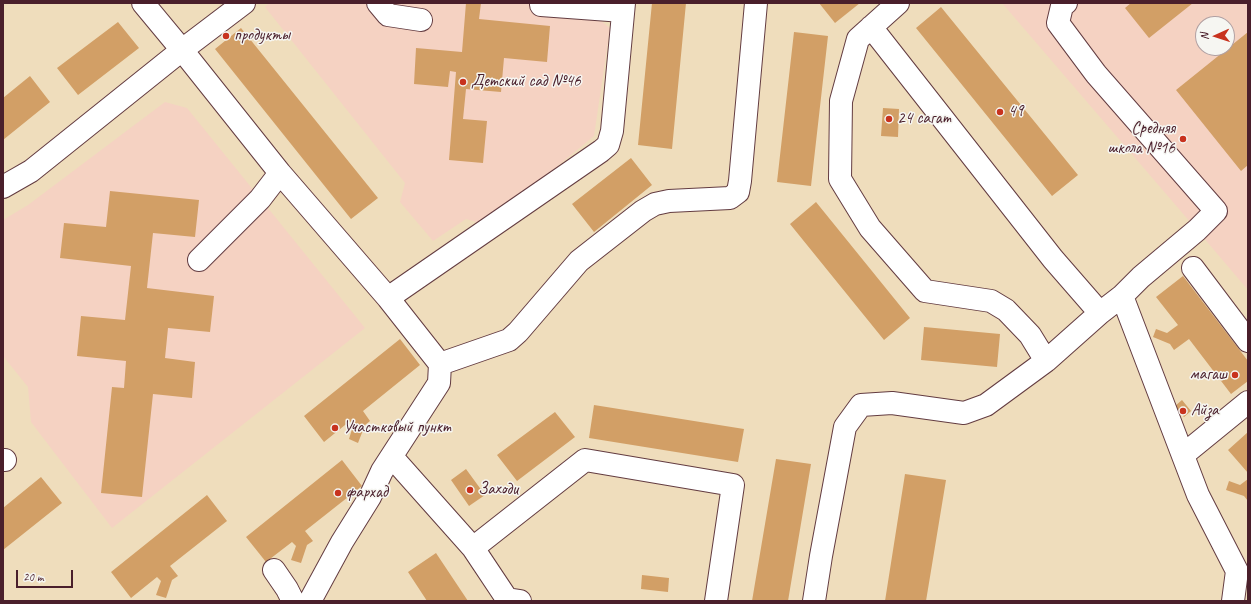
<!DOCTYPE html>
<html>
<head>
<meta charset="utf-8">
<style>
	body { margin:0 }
	#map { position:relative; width:1251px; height:604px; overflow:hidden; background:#efddbc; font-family:Caveat,sans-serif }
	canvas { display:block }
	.frame { position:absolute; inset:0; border:4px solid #4a1f2b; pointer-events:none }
	.north { position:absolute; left:1195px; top:16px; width:40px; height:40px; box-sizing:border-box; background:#f6f6f2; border:1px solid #b1a0a2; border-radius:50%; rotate:267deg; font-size:11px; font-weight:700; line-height:16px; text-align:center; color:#4a1f2b }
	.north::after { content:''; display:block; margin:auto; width:14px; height:18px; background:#c8321e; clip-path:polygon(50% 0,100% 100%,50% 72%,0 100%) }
	.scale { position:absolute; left:16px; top:570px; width:57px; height:18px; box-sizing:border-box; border:2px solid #4a1f2b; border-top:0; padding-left:5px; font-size:12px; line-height:14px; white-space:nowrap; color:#4a1f2b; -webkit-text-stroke:3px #f6f6f2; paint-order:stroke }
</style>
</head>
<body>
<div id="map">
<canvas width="1251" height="604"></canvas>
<div class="frame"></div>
<div class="north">N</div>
<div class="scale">20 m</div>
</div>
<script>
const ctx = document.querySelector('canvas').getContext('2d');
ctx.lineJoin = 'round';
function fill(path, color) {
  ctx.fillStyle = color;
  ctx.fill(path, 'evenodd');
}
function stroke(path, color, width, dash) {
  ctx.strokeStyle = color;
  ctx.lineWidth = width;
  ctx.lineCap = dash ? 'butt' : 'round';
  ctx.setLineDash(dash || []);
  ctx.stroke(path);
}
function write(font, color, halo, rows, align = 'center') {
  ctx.font = font + ' Caveat,sans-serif';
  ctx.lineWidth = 3;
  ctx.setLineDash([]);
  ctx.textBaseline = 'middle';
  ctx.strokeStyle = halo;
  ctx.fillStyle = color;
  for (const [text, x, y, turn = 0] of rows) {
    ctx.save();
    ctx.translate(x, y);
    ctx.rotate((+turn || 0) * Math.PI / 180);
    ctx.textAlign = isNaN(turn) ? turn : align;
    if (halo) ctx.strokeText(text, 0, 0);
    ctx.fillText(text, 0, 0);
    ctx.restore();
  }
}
const built = new Path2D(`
	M269,3H596L595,16L610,28L594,136L486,225L466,219L433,241L400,202L405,183L265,7Z
	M1002,3H1248V290L1197,230ZM1203,24H1227V48H1203Z
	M165,102L187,108L365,328L112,528L31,422L28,387L3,356V220L28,205Z`);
const building = new Path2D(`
	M466,3H481L479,19L550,26L547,62L504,58L501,92L466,89L463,119L487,121L483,163L449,160L456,72L450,71L448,87L414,84L416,48L462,52Z
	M652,3H686L672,149L638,145Z
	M819,3H860L835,23Z
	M1131,3H1193L1149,38L1125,8Z
	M941,7L1078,175L1052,196L916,28Z
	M118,22L139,48L78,95L57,68Z
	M241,28L378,198L351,219L215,49Z
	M794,32L828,36L811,186L777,182Z
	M1248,32V165L1241,171L1176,90Z
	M30,76L50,102L3,140V98Z
	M883,108L899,109L898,137L881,136Z
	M631,158L652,185L594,232L572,204Z
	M110,191L199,200L195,237L153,233L147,288L214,296L210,332L168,328L165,358L195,362L192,398L153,394L142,497L101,493L112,387L124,388L126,361L77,356L81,316L125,320L131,266L60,258L64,223L106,227Z
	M816,202L910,318L884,340L790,224Z
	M1183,276L1248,361V381L1231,394L1189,339L1174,350L1170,344L1153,337L1156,329L1167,333L1178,325L1156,297Z
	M924,327L1000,334L997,367L921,360Z
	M400,339L420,365L363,411L370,421L365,425L358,443L349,439L353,426L350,421L324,442L304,416Z
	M1182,400L1191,411L1184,417L1175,406Z
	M594,405L744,429L738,462L589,438Z
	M555,412L575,437L517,481L497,455Z
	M1248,432V473L1228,450Z
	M776,459L811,464L788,601H752Z
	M342,460L362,486L305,531L313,541L307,545L301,563L291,560L296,546L292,542L266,562L246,537Z
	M466,469L485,495L469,506L451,480Z
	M905,474L946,480L926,601H885Z
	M41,477L62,503L3,550V508Z
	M1248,479V501L1244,496L1226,490L1229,481L1240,485Z
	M207,495L227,521L170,566L178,576L172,580L166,598L156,595L161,581L157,577L131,598L111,572Z
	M436,553L468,601H427L408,572Z
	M642,575L669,578L668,592L641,589Z`);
const minor = new Path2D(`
	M378,3L388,15L421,20
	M898,3L858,39L841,101L840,179L870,228L925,291L991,301L1006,310L1030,335L1046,361
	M541,5L623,11
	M871,27L1053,259L1100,313
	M280,173L388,298L440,364L439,383L382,471L370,497L342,542L310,601
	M3,187L31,171L182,50L143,3
	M199,260L260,199L280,173L182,50L244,3
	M1193,268L1248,341
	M1122,296L1198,495L1237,571L1233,601
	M388,298L601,151L608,145L612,131L624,3
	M440,364L509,340L518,332L579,261L643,211L655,204L669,201L730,198L738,192L740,181L756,3
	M1183,455L1248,402
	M392,457L473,548L507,599L520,601
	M3,460H5
	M473,548L585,460L733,485L716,601
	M274,570L287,589L293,601
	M814,601L821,556L845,427L861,405L892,403L964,413L986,405L1046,361L1100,313L1122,296L1141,277L1197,230L1216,211L1096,74L1058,23L1062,6L1066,3`);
const markers = [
	[226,36,4,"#c8321e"],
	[463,82,4,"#c8321e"],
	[1000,112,4,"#c8321e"],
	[889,119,4,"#c8321e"],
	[1183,139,4,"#c8321e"],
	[1235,375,4,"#c8321e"],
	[1183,411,4,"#c8321e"],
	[335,428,4,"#c8321e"],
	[470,490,4,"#c8321e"],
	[338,493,4,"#c8321e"]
];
const poiNames = [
	["продукты",234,36],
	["Детский сад №46",471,82],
	["49",1008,112],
	["24 сагат",897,119],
	["Средняя",1175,129,"right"],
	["школа №16",1175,149,"right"],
	["магаш",1227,375,"right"],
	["Айза",1191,411],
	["Участковый пункт",343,428],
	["Заходи",478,490],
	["фархад",346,493]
];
fill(built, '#f5d2c2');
fill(building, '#d29f66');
stroke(minor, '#633c41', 24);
stroke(minor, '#fff', 22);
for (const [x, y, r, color] of markers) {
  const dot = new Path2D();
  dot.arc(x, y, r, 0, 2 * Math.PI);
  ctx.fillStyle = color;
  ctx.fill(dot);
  stroke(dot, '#f6f6f2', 1.5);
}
write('17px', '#4a1f2b', '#f6f6f2', poiNames, 'left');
</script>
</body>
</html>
